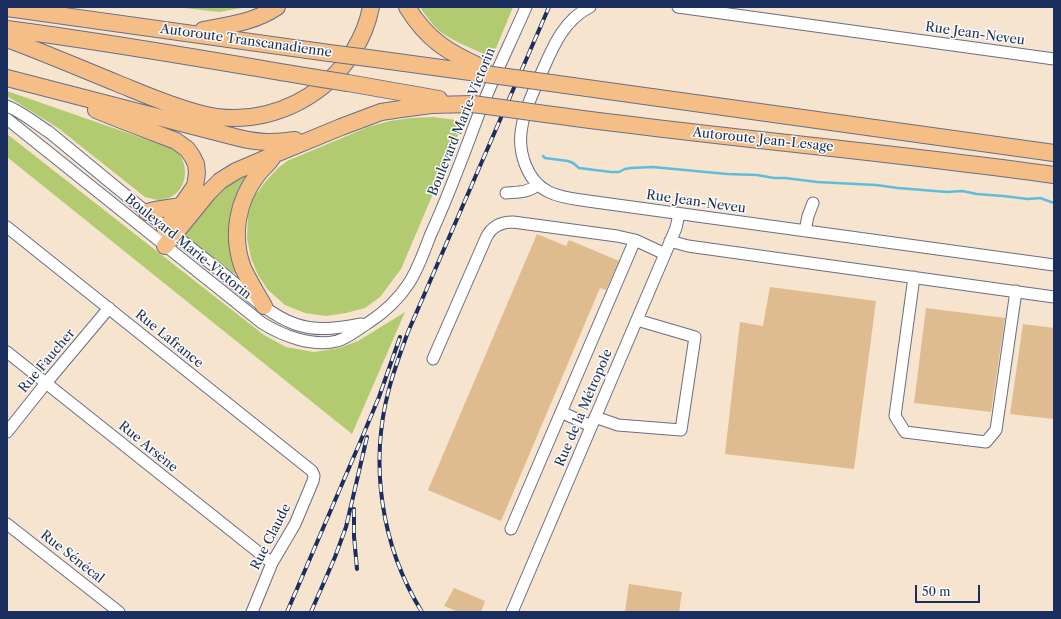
<!DOCTYPE html>
<html>
<head>
<meta charset="utf-8">
<style>
	body { margin:0 }
	#map { position:relative; width:1061px; height:619px; overflow:hidden; background:#f6e4ce; font-family:"Libre Caslon Text",serif }
	canvas { display:block }
	.frame { position:absolute; inset:0; border:8px solid #1b2f5e; pointer-events:none }
	.scale { position:absolute; left:915px; top:585px; width:65px; height:18px; box-sizing:border-box; border:2px solid #1b2f5e; border-top:0; padding-left:5px; font-size:12px; line-height:14px; white-space:nowrap; color:#1b2f5e; -webkit-text-stroke:3px #fdfcf7; paint-order:stroke }
</style>
</head>
<body>
<div id="map">
<canvas width="1061" height="619"></canvas>
<div class="frame"></div>
<div class="scale">50 m</div>
</div>
<script>
const ctx = document.querySelector('canvas').getContext('2d');
ctx.lineJoin = 'round';
function fill(path, color) {
  ctx.fillStyle = color;
  ctx.fill(path, 'evenodd');
}
function stroke(path, color, width, dash) {
  ctx.strokeStyle = color;
  ctx.lineWidth = width;
  ctx.lineCap = dash ? 'butt' : 'round';
  ctx.setLineDash(dash || []);
  ctx.stroke(path);
}
function write(font, color, halo, rows, align = 'center') {
  ctx.font = font + ' "Libre Caslon Text",serif';
  ctx.lineWidth = 3;
  ctx.setLineDash([]);
  ctx.textBaseline = 'middle';
  ctx.strokeStyle = halo;
  ctx.fillStyle = color;
  for (const [text, x, y, turn = 0] of rows) {
    ctx.save();
    ctx.translate(x, y);
    ctx.rotate((+turn || 0) * Math.PI / 180);
    ctx.textAlign = isNaN(turn) ? turn : align;
    if (halo) ctx.strokeText(text, 0, 0);
    ctx.fillText(text, 0, 0);
    ctx.restore();
  }
}
const green = new Path2D(`
	M175,7H247L219,12Z
	M420,7H513L492,58C477,50 456,43 442,33C434,27 425,15 420,7Z
	M7,91L168,147C171,149 176,151 178,153C181,156 183,161 184,164C188,182 179,198 160,200C156,200 150,198 145,197L58,128L7,96Z
	M433,117L464,121L401,269L380,297L365,308L346,313L326,316L305,313L285,305L268,290L258,275L251,258L247,238L248,214L254,197L266,181L277,169L287,161L368,127L390,121L411,118Z
	M7,134L264,335L286,347L314,352L339,348L358,341L405,312L352,434L7,157Z
	M250,171L238,275L232,272L217,261L186,236L185,234L215,192Z`);
const stream = new Path2D(`
	M543,156L545,158L568,161L573,163L579,168L611,172H619L625,169L631,168L653,167L727,174L757,175L774,178H785L817,182L876,185L898,188L947,192L962,191L977,194L1003,196L1028,199L1040,198L1054,203`);
const building = new Path2D(`
	M537,234L566,246L569,240L619,261L606,290L600,288L501,521L428,490Z
	M770,287L876,301L854,469L725,454L740,322L763,326Z
	M926,308L1005,318L991,412L914,403Z
	M1023,324L1054,328V419L1010,414Z
	M629,584L682,592L679,612H625Z
	M454,588L485,601L481,612H459L444,606Z`);
const minor = new Path2D(`
	M590,7C563,20 552,49 541,74C534,91 525,108 522,126C517,150 526,181 549,192C561,198 575,199 588,201L1054,265
	M678,7L1054,59
	M7,106C22,112 35,123 49,132C105,178 161,225 219,270C241,288 269,315 295,324C318,332 339,328 361,324
	M7,119L262,323C283,336 312,347 337,341C348,338 358,329 368,323C385,312 398,300 409,283C418,269 424,252 430,236C447,199 461,162 475,124C490,84 509,46 526,7
	M506,193C518,192 529,193 538,184
	M7,227L312,471L314,476L313,481L295,524L272,563L252,612
	M805,231L808,216L813,203
	M670,241L688,246L1054,297
	M914,277L895,416L905,432L986,442L996,430L1016,291
	M7,352L272,563
	M433,359L486,238C491,227 500,222 513,222L617,236L635,240
	M561,412L591,426
	M595,417L618,425L681,430L695,337L637,320
	M7,432L46,383L109,308
	M7,524L119,612
	M511,529L635,240L665,254
	M512,612L665,254L676,228L679,214`);
const highway = new Path2D(`
	M407,7C427,40 449,53 483,68
	M7,8L329,53
	M7,29C108,42 209,60 310,77
	M203,30C229,25 255,22 277,7
	M7,39C45,53 82,69 119,84C146,95 173,107 202,114C245,125 289,113 323,86C347,66 365,38 371,7
	M368,58L485,74
	M7,78L239,138C260,143 274,143 295,140
	M348,83L439,99
	M551,83L1054,153
	M96,110L121,120L176,141L187,149L192,156L196,164L197,173L195,186L181,206L176,215L165,229
	M538,113C710,137 882,151 1054,175
	M147,212L155,210L181,206
	M165,246L208,193L220,181L236,171L278,153L341,127L381,112L401,109L431,105L473,104
	M264,306C257,294 249,281 243,268C231,236 237,201 258,174C262,169 268,164 272,158`);
const rail = new Path2D(`
	M354,509V536L357,569
	M287,612L361,440L379,397L400,337
	M311,612L335,557L346,527L367,437
	M422,612C381,546 369,464 389,389C394,370 401,351 408,332L549,7`);
const highwayBridge = new Path2D(`
	M329,53L368,58
	M485,74L551,83
	M310,77L348,83
	M473,104L538,113`);
const streetNames = [
	["Rue Jean-Neveu",975,34,8],
	["Autoroute Transcanadienne",246,41,8],
	["Boulevard Marie-Victorin",462,122,-68],
	["Autoroute Jean-Lesage",763,140,6],
	["Rue Jean-Neveu",696,202,8],
	["Boulevard Marie-Victorin",188,247,39],
	["Rue Lafrance",169,339,39],
	["Rue Faucher",47,361,-50],
	["Rue de la Métropole",584,408,-67],
	["Rue Arsène",148,447,39],
	["Rue Claude",271,537,-63],
	["Rue Sénécal",72,557,38]
];
fill(green, '#b3cb70');
stroke(stream, '#5ebddc', 2.5);
fill(building, '#debc8f');
stroke(minor, '#686e85', 13);
stroke(highway, '#686e85', 18);
stroke(minor, '#fff', 11);
stroke(highway, '#f5be86', 16);
stroke(rail, '#1b2f5e', 4);
stroke(rail, '#fdfcf7', 2.5, [8]);
stroke(highwayBridge, '#686e85', 18, []);
stroke(highwayBridge, '#f5be86', 16);
write('13px', '#1b2f5e', '#fdfcf7', streetNames);
</script>
</body>
</html>
